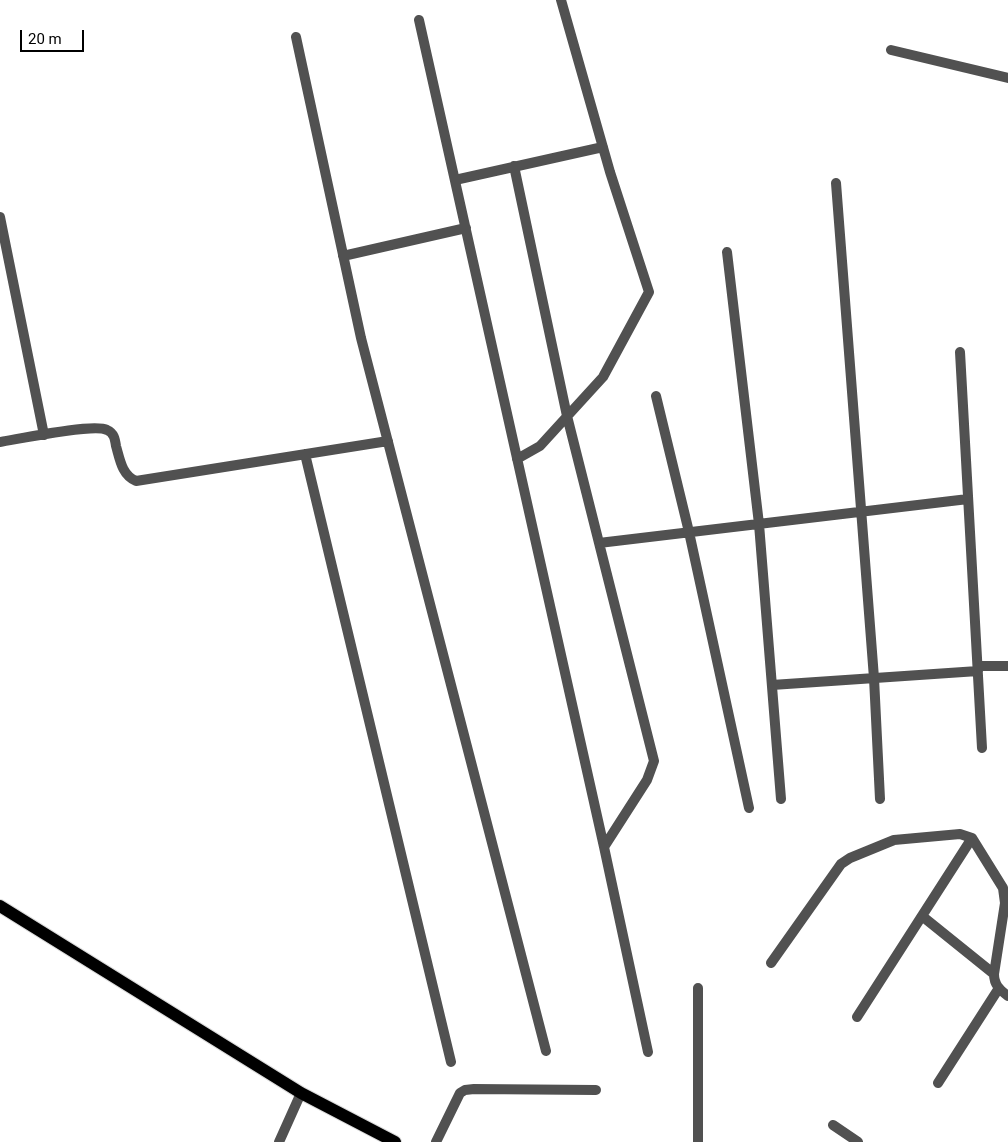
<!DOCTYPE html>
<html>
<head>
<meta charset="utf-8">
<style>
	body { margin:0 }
	#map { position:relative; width:1008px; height:1142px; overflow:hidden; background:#fff; font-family:Roboto,sans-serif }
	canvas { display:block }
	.scale { position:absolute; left:20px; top:30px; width:64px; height:22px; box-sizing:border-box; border:2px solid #000; border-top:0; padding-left:6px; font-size:15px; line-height:18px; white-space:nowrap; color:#000; -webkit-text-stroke:4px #fff; paint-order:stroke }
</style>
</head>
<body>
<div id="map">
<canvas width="1008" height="1142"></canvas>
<div class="scale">20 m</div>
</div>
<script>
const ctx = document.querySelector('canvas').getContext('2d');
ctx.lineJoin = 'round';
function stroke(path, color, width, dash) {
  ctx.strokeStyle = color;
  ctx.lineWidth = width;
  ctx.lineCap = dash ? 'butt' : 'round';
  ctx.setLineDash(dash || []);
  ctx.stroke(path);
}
const lane = new Path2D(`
	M698,988V1142
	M833,1125L858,1142
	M436,1142L460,1093L465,1090L474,1089L596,1090`);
const street = new Path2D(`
	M419,20L604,847L648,1052
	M296,37L361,338L546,1051
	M891,50L1008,78
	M514,166L567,416L654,761L647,780L604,847
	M455,180L603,147
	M836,183L874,678L880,799
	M0,217L44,435
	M727,252L759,524L781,799
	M343,256L466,228
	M960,352L982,748
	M656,396L689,532L749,808
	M0,442C19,439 94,423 107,430C114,433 115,439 116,446C120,460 122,475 136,481L388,441
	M305,454L451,1062
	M517,459L540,446L603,377L649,292L610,172L561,0
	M599,543L968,499
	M978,666H1008
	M772,685L978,671
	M922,916L994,974
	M771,963L841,864L850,858L894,840L960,834L972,838L1003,888L1005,903L994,974C994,985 1000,990 1008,996
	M857,1017L972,838
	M938,1083L999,988
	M279,1142L301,1093`);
const primary = new Path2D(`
	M0,906L301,1093L395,1142`);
stroke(primary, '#dbdbdb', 14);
stroke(lane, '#515151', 10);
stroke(street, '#515151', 10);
stroke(primary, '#000', 12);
</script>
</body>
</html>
